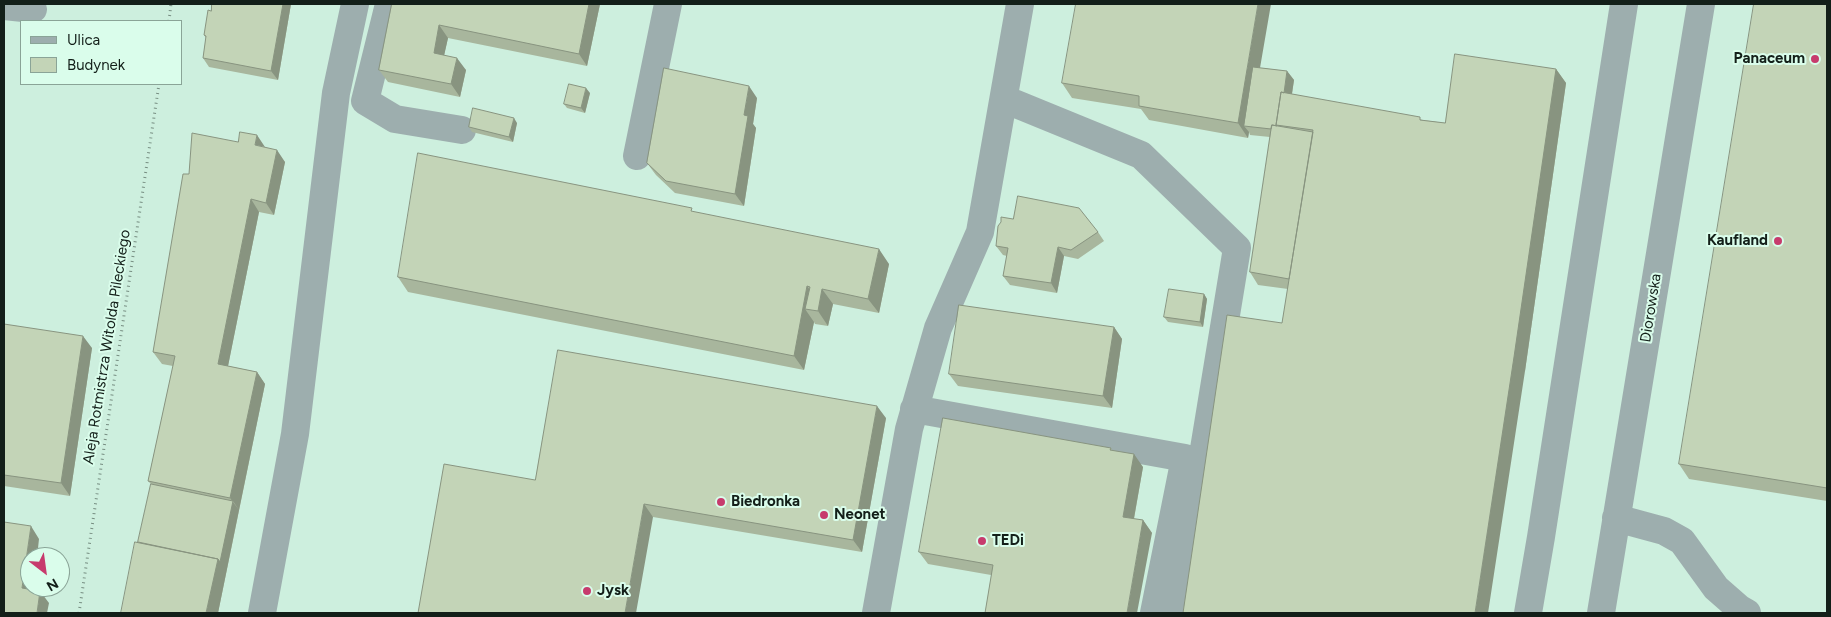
<!DOCTYPE html>
<html>
<head>
<meta charset="utf-8">
<style>
	body { margin:0 }
	#map { position:relative; width:1831px; height:617px; overflow:hidden; background:#cdefde; font-family:Figtree,sans-serif }
	canvas { display:block }
	.frame { position:absolute; inset:0; border:5px solid #131f19; pointer-events:none }
	.legend { position:absolute; left:20px; top:20px; width:162px; height:65px; box-sizing:border-box; background:#dafdeb; border:1px solid #8aa497; margin:0; padding:6px 9px; list-style:none; font-size:15px; color:#131f19 }
	.legend li { display:flex; align-items:center; gap:10px; height:25px }
	.legend b { width:25px; border:1px solid #8aa497 }
	.north { position:absolute; left:20px; top:547px; width:50px; height:50px; box-sizing:border-box; background:#dafdeb; border:1px solid #8aa497; border-radius:50%; rotate:150deg; font-size:14px; font-weight:700; line-height:20px; text-align:center; color:#131f19 }
	.north::after { content:''; display:block; margin:auto; width:18px; height:22px; background:#c73b6d; clip-path:polygon(50% 0,100% 100%,50% 72%,0 100%) }
</style>
</head>
<body>
<div id="map">
<canvas width="1831" height="617"></canvas>
<div class="frame"></div>
<ul class="legend">
<li><b style="height:6px;background:#9daeae"></b>Ulica</li>
<li><b style="height:14px;background:#c3d4b7"></b>Budynek</li>
</ul>
<div class="north">N</div>
</div>
<script>
const ctx = document.querySelector('canvas').getContext('2d');
ctx.lineJoin = 'round';
function stroke(path, color, width, dash) {
  ctx.strokeStyle = color;
  ctx.lineWidth = width;
  ctx.lineCap = dash ? 'butt' : 'round';
  ctx.setLineDash(dash || []);
  ctx.stroke(path);
}
function fill(path, color) {
  ctx.fillStyle = color;
  ctx.fill(path, 'evenodd');
}
function write(font, color, halo, rows, align = 'center') {
  ctx.font = font + ' Figtree,sans-serif';
  ctx.lineWidth = 4;
  ctx.setLineDash([]);
  ctx.textBaseline = 'middle';
  ctx.strokeStyle = halo;
  ctx.fillStyle = color;
  for (const [text, x, y, turn = 0] of rows) {
    ctx.save();
    ctx.translate(x, y);
    ctx.rotate((+turn || 0) * Math.PI / 180);
    ctx.textAlign = isNaN(turn) ? turn : align;
    if (halo) ctx.strokeText(text, 0, 0);
    ctx.fillText(text, 0, 0);
    ctx.restore();
  }
}
const path = new Path2D(`
	M169,21L171,4
	M79,613L159,84`);
const minor = new Path2D(`
	M389,4L365,101L395,119L462,130
	M4,6L33,9
	M1004,99L1141,155L1237,248L1177,613
	M637,156L668,4
	M914,409L1185,458L1154,613
	M1616,518L1664,531L1682,541L1716,588L1740,609L1747,613
	M262,613L295,434L336,93L355,4
	M876,613L909,429L938,328L980,232L1020,4
	M1528,613L1541,537L1624,4
	M1601,613L1701,4`);
const wall = new Path2D(`
	M291,4L278,80L209,67L203,58L206,38L204,35L211,11Z
	M392,4H600L587,66L448,38L444,55L466,70L460,97L388,82L379,70Z
	M1827,4V501L1689,479L1679,464Z
	M1260,68L1287,71L1294,80L1292,94L1423,120L1445,123L1556,69L1566,83L1525,371L1282,323L1288,289L1258,285L1250,272L1270,137L1250,135L1249,132L1248,138L1149,120L1141,109L1072,98L1062,83Z
	M590,93L585,113L567,108L564,104Z
	M757,98L753,124L756,128L744,206L675,193L656,175L647,163Z
	M517,123L513,142L472,132L469,127Z
	M265,147L285,162L274,215L259,212L228,366L257,372L265,384L218,613L138,542L151,484L148,481L173,366L162,364L153,352L189,174Z
	M695,212L889,264L879,313L833,304L828,326L815,324L814,322L804,370L408,292L398,277Z
	M1013,219L1098,232L1104,241L1078,259L1064,256L1057,293L1010,285L1003,276L1007,256L1003,255L996,246Z
	M1204,294L1207,299L1203,327L1168,322L1164,317Z
	M4,324L92,348L70,496L4,486Z
	M1114,327L1122,339L1112,408L958,386L949,374Z
	M886,418L862,552L653,517L535,480Z
	M1111,448L1112,450L1143,467L1134,519L1143,520L1152,533L991,575L928,564L919,552Z`);
const shadedWall = new Path2D(`
	M283,4H291L278,80L271,71Z
	M589,4H600L587,66L579,54Z
	M1258,4H1271L1250,126H1244L1249,132L1248,138L1238,123Z
	M439,25L448,38L442,65L434,53Z
	M457,58L466,70L460,97L451,84Z
	M1556,69L1566,83L1525,371L1488,613H1475Z
	M1287,71L1294,80L1287,126L1280,125Z
	M749,86L757,98L753,124L756,128L744,206L735,194L744,115Z
	M586,88L590,93L585,113L581,108Z
	M514,118L517,123L513,142L509,137Z
	M257,135L265,147L255,145Z
	M277,150L285,162L274,215L266,203Z
	M251,199L259,212L226,376L218,364Z
	M1058,247L1064,256L1057,293L1051,283Z
	M879,249L889,264L879,313L868,299Z
	M807,286L818,301L805,309L814,322L804,370L794,356Z
	M822,289L833,304L828,326L818,311Z
	M1204,294L1207,299L1203,327L1200,322Z
	M1114,327L1122,339L1112,408L1103,396Z
	M83,336L92,348L70,496L61,483Z
	M257,372L265,384L239,510L230,498Z
	M877,406L886,418L862,552L853,540Z
	M1134,454L1143,467L1132,529L1123,517Z
	M233,501L239,510L218,613H206L218,559Z
	M644,504L653,517L636,613H625Z
	M1143,520L1152,533L1137,613H1127Z
	M31,526L39,539L37,557H30V587H33L31,601L22,588Z
	M40,591L49,603L47,613H37Z`);
const building = new Path2D(`
	M212,4H283L271,71L203,58L206,36L204,35L208,10L211,11Z
	M392,4H589L579,54L439,25L434,53L457,58L451,84L379,70Z
	M1076,4H1258L1238,123L1139,106V96L1062,83Z
	M1754,4H1827V488L1679,464Z
	M1455,54L1556,69L1514,357L1475,613H1183L1227,315L1282,323L1313,130L1276,125L1281,92L1420,117V120L1445,123Z
	M1253,67L1287,71L1284,93L1281,92L1276,125L1277,126L1272,125L1271,129L1244,126Z
	M664,68L749,86L744,115L748,116L735,194L666,181L647,163Z
	M569,84L586,88L581,108L564,104Z
	M473,108L514,118L509,137L469,127Z
	M1272,125L1313,132L1289,279L1250,272Z
	M240,132L257,135L255,145L277,150L266,203L251,199L218,364L257,372L230,498L148,481L175,356L153,352L183,174H189L192,133L238,142Z
	M418,153L692,208L691,211L879,249L868,299L822,289L818,311L805,309L810,287L807,286L794,356L398,277Z
	M1018,196L1079,208L1098,232L1071,250L1058,247L1051,283L1003,276L1008,248L996,246L998,226L1001,222V217L1013,219Z
	M1169,289L1204,294L1200,322L1164,317Z
	M959,305L1114,327L1103,396L949,374Z
	M4,324L83,336L61,483L4,475Z
	M558,350L877,406L853,540L644,504L625,613H418L444,464L535,480Z
	M943,418L1111,448L1110,450L1134,454L1123,517L1143,520L1127,613H985L993,565L919,552Z
	M151,484L233,501L220,562L218,559L138,542Z
	M4,522L31,526L22,588L40,591L37,613H4Z
	M135,542L218,559L206,613H121Z`);
const markers = [
	[1815,59,5,"#c73b6d"],
	[1778,241,5,"#c73b6d"],
	[721,502,5,"#c73b6d"],
	[824,515,5,"#c73b6d"],
	[982,541,5,"#c73b6d"],
	[587,591,5,"#c73b6d"]
];
const poiNames = [
	["Panaceum",1805,59,"right"],
	["Kaufland",1768,241,"right"],
	["Biedronka",731,502],
	["Neonet",834,515],
	["TEDi",992,541],
	["Jysk",597,591]
];
const streetNames = [
	["Diorowska",1651,308,-81],
	["Aleja Rotmistrza Witolda Pileckiego",107,347,-81]
];
stroke(path, '#778e82', 3, [1, 4]);
stroke(minor, '#9daeae', 28);
fill(wall, '#a8b69d');
fill(shadedWall, '#889480');
fill(building, '#c3d4b7');
stroke(building, '#889480', 1);
for (const [x, y, r, color] of markers) {
  const dot = new Path2D();
  dot.arc(x, y, r, 0, 2 * Math.PI);
  ctx.fillStyle = color;
  ctx.fill(dot);
  stroke(dot, '#dafdeb', 2);
}
write('bold 15px', '#131f19', '#dafdeb', poiNames, 'left');
write('15px', '#131f19', '#dafdeb', streetNames);
</script>
</body>
</html>
